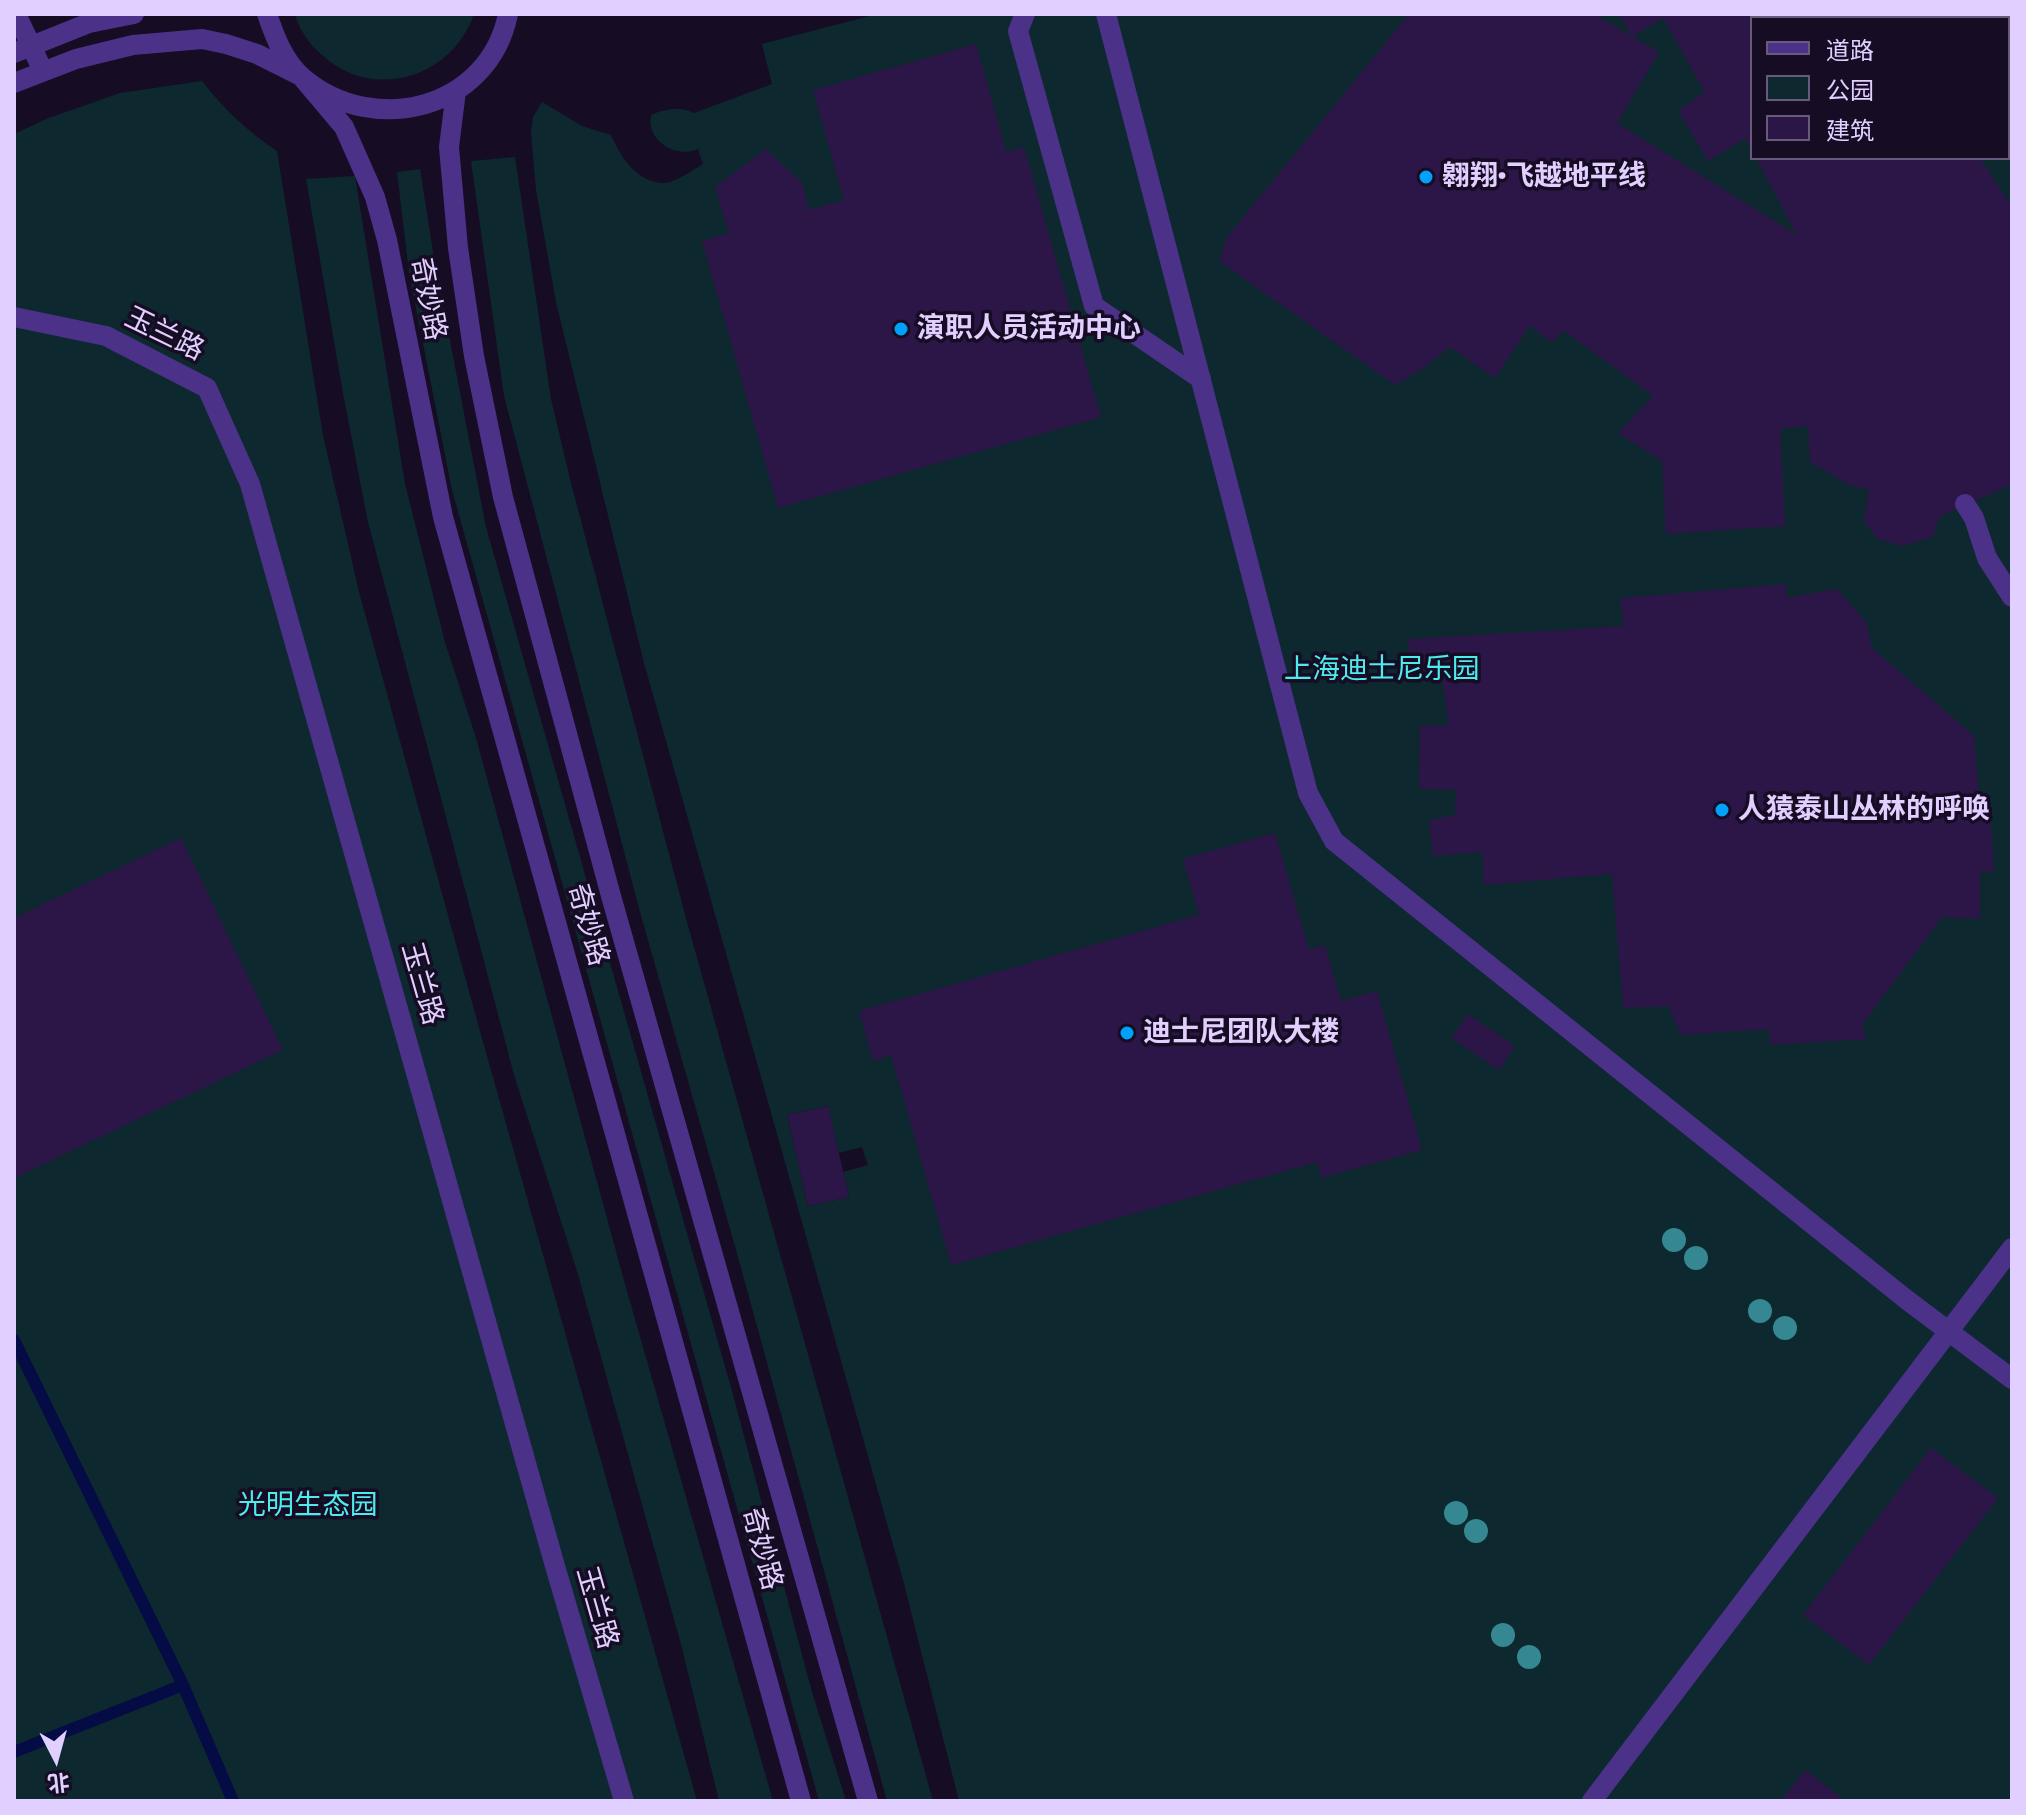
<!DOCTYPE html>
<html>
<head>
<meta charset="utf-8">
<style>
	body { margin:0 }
	#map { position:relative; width:2026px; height:1815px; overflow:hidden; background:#160c24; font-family:"Archivo Narrow","Noto Sans SC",sans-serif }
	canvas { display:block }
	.frame { position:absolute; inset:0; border:16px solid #e1cfff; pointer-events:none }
	.legend { position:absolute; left:1750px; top:16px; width:260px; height:144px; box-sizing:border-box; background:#160c24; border:2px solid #675a7c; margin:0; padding:10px 14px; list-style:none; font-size:24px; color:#e1cfff }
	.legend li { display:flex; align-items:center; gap:16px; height:40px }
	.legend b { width:40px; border:2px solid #675a7c }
	.north { position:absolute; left:16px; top:1719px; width:80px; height:80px; -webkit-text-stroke:6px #160c24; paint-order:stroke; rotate:174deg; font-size:22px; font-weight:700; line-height:32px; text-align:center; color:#e1cfff }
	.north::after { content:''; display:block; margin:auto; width:28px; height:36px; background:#e1cfff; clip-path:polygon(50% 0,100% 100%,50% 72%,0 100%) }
</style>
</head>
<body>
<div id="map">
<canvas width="2026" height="1815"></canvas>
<div class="frame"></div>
<ul class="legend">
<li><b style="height:10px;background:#4b3188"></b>道路</li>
<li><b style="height:22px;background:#0e282f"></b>公园</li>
<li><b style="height:22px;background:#2c1647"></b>建筑</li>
</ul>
<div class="north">北</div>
</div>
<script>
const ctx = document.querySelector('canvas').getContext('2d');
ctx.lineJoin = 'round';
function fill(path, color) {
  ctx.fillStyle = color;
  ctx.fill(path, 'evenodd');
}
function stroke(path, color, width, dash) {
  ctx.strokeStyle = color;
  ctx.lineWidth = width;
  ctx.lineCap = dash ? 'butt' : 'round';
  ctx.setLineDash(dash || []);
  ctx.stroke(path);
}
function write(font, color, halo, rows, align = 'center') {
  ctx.font = font + ' "Archivo Narrow","Noto Sans SC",sans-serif';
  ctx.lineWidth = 7;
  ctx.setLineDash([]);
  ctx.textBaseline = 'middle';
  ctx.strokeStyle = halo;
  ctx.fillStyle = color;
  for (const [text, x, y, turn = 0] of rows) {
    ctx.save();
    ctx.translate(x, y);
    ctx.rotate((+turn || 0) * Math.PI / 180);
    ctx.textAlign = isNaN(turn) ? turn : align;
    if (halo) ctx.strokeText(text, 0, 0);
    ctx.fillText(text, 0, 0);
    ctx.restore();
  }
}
const green = new Path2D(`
	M295,14H474C452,78 373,102 322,55C310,45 299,30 295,14Z
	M877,14H2012V1801H959L903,1580L644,663L556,302L536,190L531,133L533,117L542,102L582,126L611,135C620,156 637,183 664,183C676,182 693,170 703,164L698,149C676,159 646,141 651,115C664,109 682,106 694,113L772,84L762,44ZM1752,18H2008V158H1752ZM827,1106L839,1153L862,1147L868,1165L843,1172L849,1197L808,1206L787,1115Z
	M202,81C224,109 247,131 277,151L323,435L359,592L478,1024L697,1801H14V134L46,119L120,93Z
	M515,157L551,399L571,483L687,922L933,1801H887L738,1257L640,912L504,396L471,161Z
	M420,169L434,258L486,527L732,1391L812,1692L846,1801H819L452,490L409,273L397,172Z
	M355,176L405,484L445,642L476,738L623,1277L773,1801H719L682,1648L577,1271L514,1075L368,522L344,399L306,179Z`);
const stream = new Path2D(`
	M1962,14L1963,18
	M2008,146L2012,147
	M14,1340L183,1685
	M14,1752L183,1685L233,1801`);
const building = new Path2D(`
	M1409,14H1594L1659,52L1617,123L1797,235L1756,158H1980L2012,207V484L1939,517L1933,537L1903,546L1877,539L1864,520L1869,489L1849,485L1810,462L1808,426L1780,429L1785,526L1666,534L1662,461L1618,433L1653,396L1563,330L1552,343L1530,325L1495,378L1450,347L1422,369L1395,385L1219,261L1227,237Z
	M1619,14H1884L1886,18H1752V151L1745,138L1708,161L1678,111L1705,92L1663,18L1632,37Z
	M976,44L1006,152L1024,147L1101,417L778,508L702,241L729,233L715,187L766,149L802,183L809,210L844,200L813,90Z
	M1786,584L1787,598L1837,589L1866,622L1872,648L1974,736L1980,804L1989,803L1994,871L1980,872V919L1942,917L1862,1025L1867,1039L1770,1045L1769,1029L1681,1035L1668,1006L1623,1008L1612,874L1483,885V852L1433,856L1429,820L1455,815L1456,790L1419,789L1420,726L1449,725L1442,677L1411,676L1408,639L1623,626L1620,598Z
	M1275,833L1309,950L1325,945L1341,1001L1377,991L1422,1150L1321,1178L1317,1162L951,1265L891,1055L873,1061L859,1011L1199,915L1183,859Z
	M181,838L283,1050L14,1178V918Z
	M1468,1014L1515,1046L1499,1070L1451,1038Z
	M828,1106L849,1197L808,1206L787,1115Z
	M1931,1448L1998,1498L1869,1665L1803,1615Z
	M1805,1770L1846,1801H1781Z`);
const service = new Path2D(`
	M16,14L43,71
	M1025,14L1018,31L1094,306L1201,379
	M1106,14L1308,793L1334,841L1907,1300L2012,1379
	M14,317L106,336L207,388L250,484L555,1566L624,1801
	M1592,1801L2012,1248`);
const pedestrian = new Path2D(`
	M1965,504L1974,518L1987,558L2012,597`);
const tertiary = new Path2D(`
	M267,14C275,37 284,62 303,78C374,138 489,109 508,14
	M14,53L89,23L134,14
	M14,83L76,59L133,45L202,39L226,44L257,54L301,76L344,127L375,197L387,240L443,517L801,1801
	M456,91L449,147L458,248L474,356L503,497L611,896L868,1801`);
const trees = [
	[1674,1240],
	[1696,1258],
	[1760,1311],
	[1785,1328],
	[1456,1513],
	[1476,1531],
	[1503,1635],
	[1529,1657]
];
const markers = [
	[1426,177,8,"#00a1fa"],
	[901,329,8,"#00a1fa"],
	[1722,810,8,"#00a1fa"],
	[1127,1033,8,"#00a1fa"]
];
const poiNames = [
	["翱翔•飞越地平线",1442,177],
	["演职人员活动中心",917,329],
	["人猿泰山丛林的呼唤",1738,810],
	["迪士尼团队大楼",1143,1033]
];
const streetNames = [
	["奇妙路",427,299,79],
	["玉兰路",164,335,26],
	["奇妙路",587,925,74],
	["玉兰路",421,984,74],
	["奇妙路",761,1549,75],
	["玉兰路",596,1608,74]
];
const parkNames = [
	["上海迪士尼乐园",1382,670],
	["光明生态园",308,1506]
];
fill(green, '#0e282f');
stroke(stream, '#040b45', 12);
fill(building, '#2c1647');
stroke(service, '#4b3188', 20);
stroke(pedestrian, '#4b3188', 20);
stroke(tertiary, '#4b3188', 20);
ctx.fillStyle = '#358792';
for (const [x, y] of trees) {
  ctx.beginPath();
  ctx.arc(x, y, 12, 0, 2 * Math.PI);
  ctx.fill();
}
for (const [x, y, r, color] of markers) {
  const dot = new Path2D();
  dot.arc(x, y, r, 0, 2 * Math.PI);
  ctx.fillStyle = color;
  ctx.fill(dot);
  stroke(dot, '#160c24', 3);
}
write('bold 28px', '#e1cfff', '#160c24', poiNames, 'left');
write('28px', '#e1cfff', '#160c24', streetNames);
write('28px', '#4eebec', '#160c24', parkNames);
</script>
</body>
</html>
